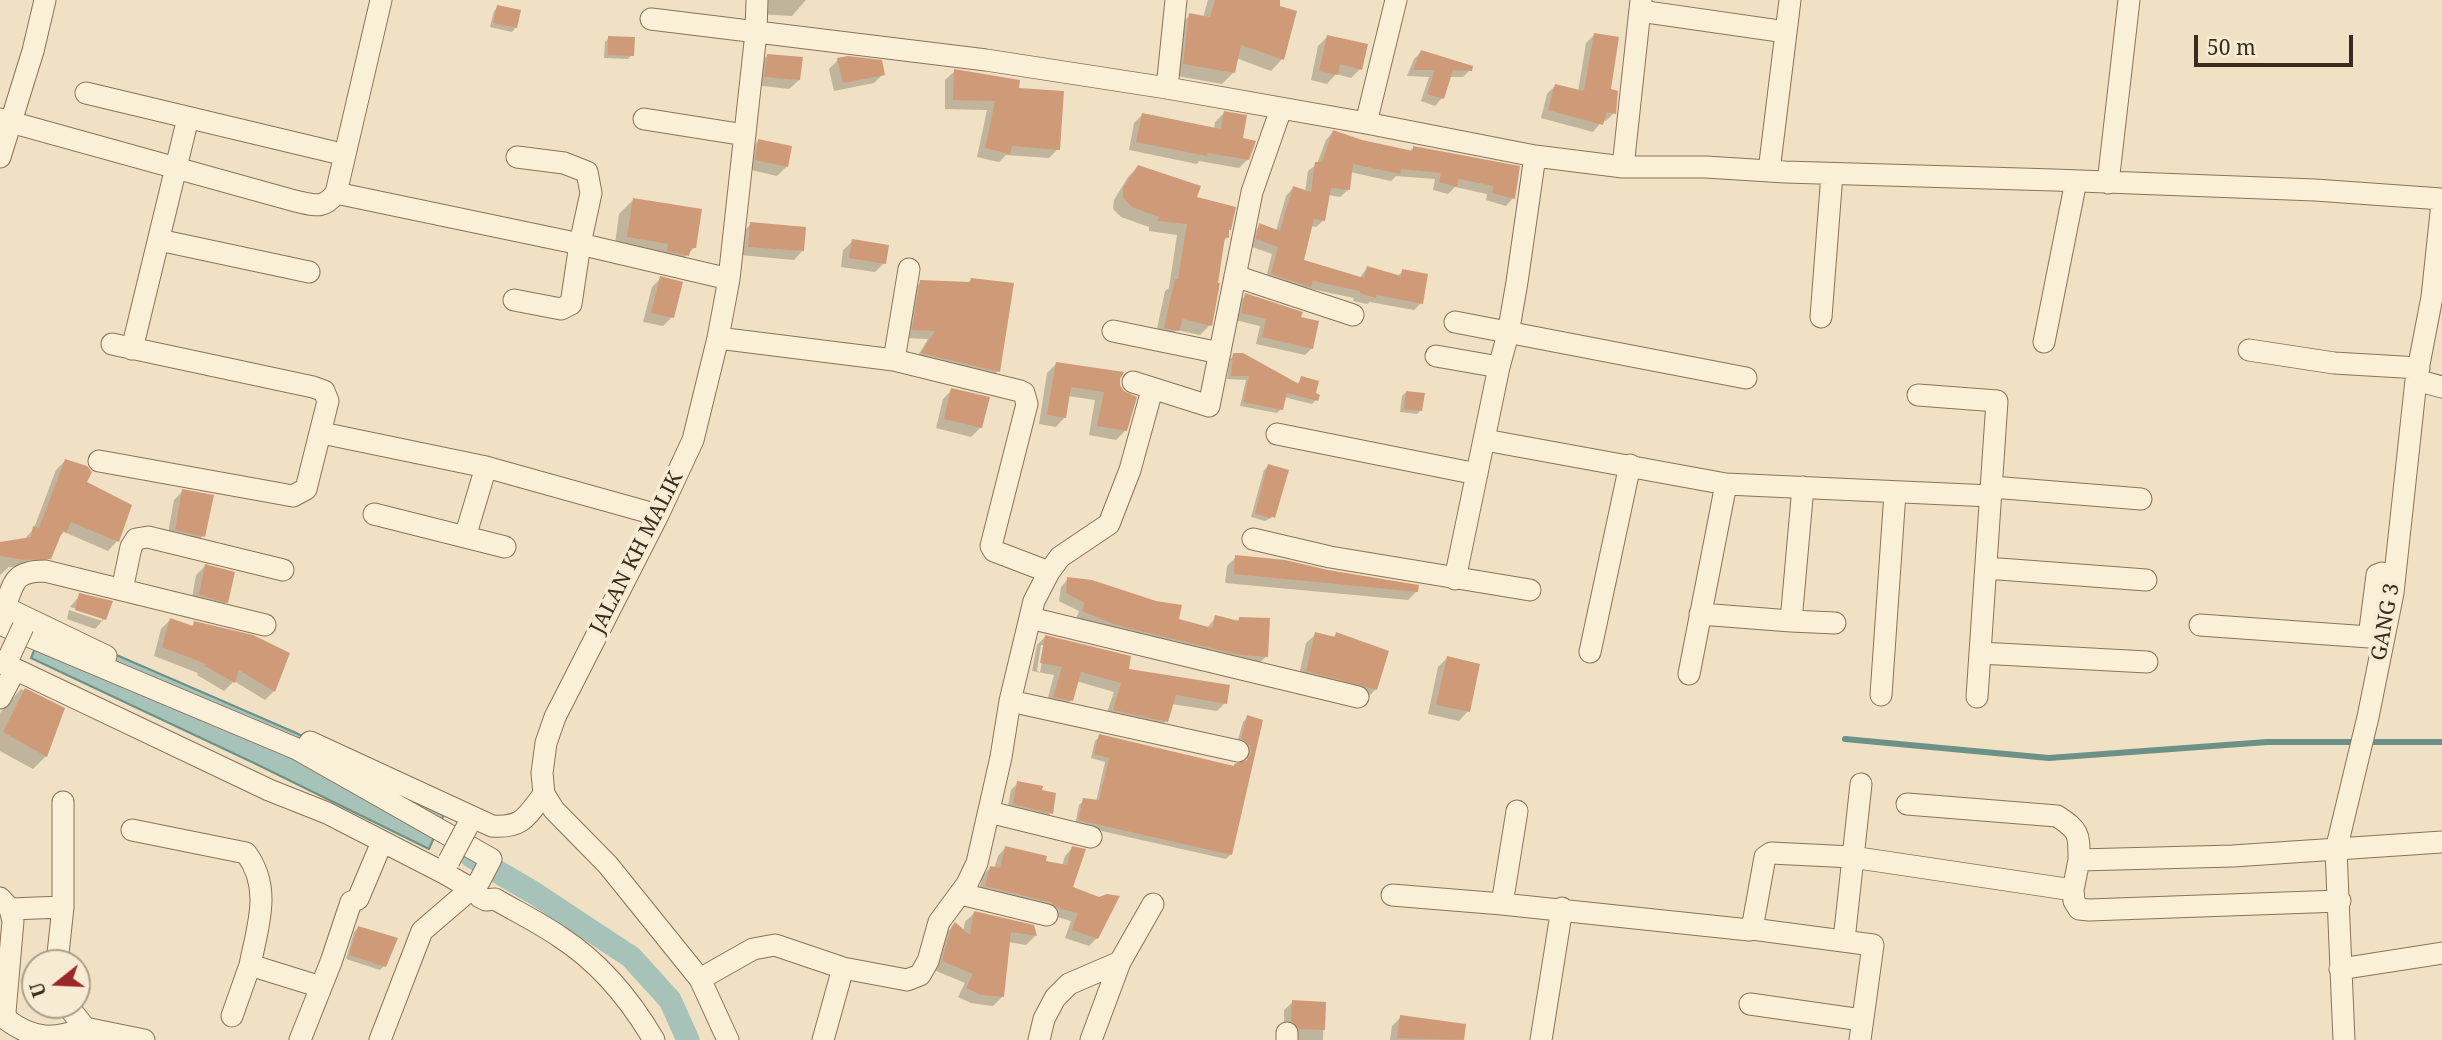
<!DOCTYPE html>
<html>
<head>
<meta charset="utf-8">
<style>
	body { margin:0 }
	#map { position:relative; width:2442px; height:1040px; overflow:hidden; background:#f0e1c4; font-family:"Noto Serif",serif }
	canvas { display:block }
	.north { position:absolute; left:21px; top:949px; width:70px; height:70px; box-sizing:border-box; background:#f7ecd3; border:2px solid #ab9f8b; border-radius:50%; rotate:252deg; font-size:19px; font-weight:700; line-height:28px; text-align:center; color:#3a2b1e }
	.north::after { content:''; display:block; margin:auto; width:24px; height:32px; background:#9c272b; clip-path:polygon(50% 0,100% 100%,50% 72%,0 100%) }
	.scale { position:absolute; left:2194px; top:35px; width:159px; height:32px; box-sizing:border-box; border:4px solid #3a2b1e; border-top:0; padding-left:9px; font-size:21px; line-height:24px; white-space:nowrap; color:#3a2b1e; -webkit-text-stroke:5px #f7ecd3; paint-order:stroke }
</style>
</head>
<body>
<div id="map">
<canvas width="2442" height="1040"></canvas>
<div class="north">U</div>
<div class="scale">50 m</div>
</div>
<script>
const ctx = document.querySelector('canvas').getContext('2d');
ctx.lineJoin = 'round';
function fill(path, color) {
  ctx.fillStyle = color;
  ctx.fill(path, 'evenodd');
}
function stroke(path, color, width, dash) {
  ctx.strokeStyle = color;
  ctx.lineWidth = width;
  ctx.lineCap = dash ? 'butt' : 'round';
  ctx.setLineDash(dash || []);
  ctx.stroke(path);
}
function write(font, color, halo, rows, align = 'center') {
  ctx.font = font + ' "Noto Serif",serif';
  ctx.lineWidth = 7;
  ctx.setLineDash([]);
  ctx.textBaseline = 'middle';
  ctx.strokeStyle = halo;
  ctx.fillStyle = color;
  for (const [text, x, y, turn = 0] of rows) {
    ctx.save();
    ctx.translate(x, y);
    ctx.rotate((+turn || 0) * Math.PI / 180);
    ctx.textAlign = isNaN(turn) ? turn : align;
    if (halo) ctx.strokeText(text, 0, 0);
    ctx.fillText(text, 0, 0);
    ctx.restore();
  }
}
const water = new Path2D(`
	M45,624L294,732L448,805L429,849L254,763L31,658Z`);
const shadow = new Path2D(`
	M748,0H806L792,16L756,14Z
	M1208,0H1253L1282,59L1271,71L1236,58L1234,72L1222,84L1172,75L1178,27L1190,15L1203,18Z
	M498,7L516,27L512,32L490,27L494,11Z
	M1594,35L1614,113L1606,121L1603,120L1593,132L1541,118L1547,94L1555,86L1578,92L1586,43Z
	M1327,37L1360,69L1351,78L1336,74L1327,84L1311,80L1318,46Z
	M609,38L632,55L628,59L604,58L605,42Z
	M1421,52L1470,70L1463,77H1449L1442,98L1435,106L1421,101L1429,77L1407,76L1414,59Z
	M768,55L799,80L789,89L756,85L758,65Z
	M838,60L883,74L874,83L834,91L829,69Z
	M955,71L1016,90L1058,149L1049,158L1006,155L999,162L977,157L987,110L945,109V80Z
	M1224,113L1241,140L1248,159L1239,168L1199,161L1197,164L1129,150L1134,123L1142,115L1214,129L1215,122Z
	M1333,132L1361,142L1409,152L1414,147L1518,168L1513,198L1506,206L1486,200L1487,194L1455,187L1448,194L1433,190L1435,179L1396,176L1391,181L1350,172L1348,190L1340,197L1328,195L1324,220L1316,227L1310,226L1302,261L1359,279L1367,268L1397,277L1403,271L1421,303L1414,310L1370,302L1367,304L1353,301L1354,298L1307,288L1302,294L1265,282L1272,254L1249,246L1252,233L1260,226L1276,231L1286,196L1293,188L1305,192L1308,171L1317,164L1326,140Z
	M758,141L787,166L777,176L747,169L749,150Z
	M1138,167L1195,199L1227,231L1228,237L1222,242L1210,325L1200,335L1177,330L1166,341L1155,338L1165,291L1169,288L1177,235L1149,231V227L1121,217L1113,209L1114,200L1128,177Z
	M633,200L695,247L673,269L614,251L619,214Z
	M751,224L803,250L794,260L740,255L742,233Z
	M853,241L884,263L875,272L841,267L843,250Z
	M661,278L672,317L663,326L643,322L652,287Z
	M971,280L998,371L989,380L914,362L928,339L904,338L912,291L921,282L967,284Z
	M1246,295L1299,319L1312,348L1305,355L1256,344L1260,326L1235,320L1239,302Z
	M1234,355L1297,385L1301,378L1316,400L1312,404L1284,397L1281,409L1277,413L1240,406L1246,380L1227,379L1230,359Z
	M1056,364L1119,378L1125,431L1116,440L1089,435L1095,400L1068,396L1065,417L1056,427L1039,424L1047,373Z
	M952,390L988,398L980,428L971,437L936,428L943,399Z
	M1406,392L1421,410L1417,414L1400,412L1402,396Z
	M65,461L85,483L130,506L117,541L108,551L64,532L57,539L49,558L40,567H9L0,575V544L24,540L34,528L56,470Z
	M1268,466L1273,517L1265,521L1251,517L1264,470Z
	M183,491L203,536L194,546L167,539L174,500Z
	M1236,557L1417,591L1408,600L1225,583L1227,566Z
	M205,566L227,602L218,611L191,604L196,575Z
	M1068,579L1177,620L1207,628L1216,617L1236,622L1240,618L1267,656L1259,663L1076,619L1079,611L1059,601L1061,587Z
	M80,595L111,602L104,619L95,629L67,619L69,610L102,621V617L70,607Z
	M170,620L191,627L195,623L274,691L265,700L234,681L224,691L197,675L198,673L154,656L161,629Z
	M1316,634L1333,638L1336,634L1376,689L1366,699L1298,680L1306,643Z
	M1045,637L1127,670L1225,703L1217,711L1172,704L1166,721L1158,730L1105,718L1114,692L1076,681L1071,700L1063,709L1046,705L1054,675L1032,671L1037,645ZM1041,645H1045L1040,672L1037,671Z
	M1447,658L1468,711L1459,721L1428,714L1438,667Z
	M21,689L63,709L46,756L33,769L0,751V713Z
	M1248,717L1261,721L1230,855L1226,859L1075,825L1079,805L1084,800L1096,802L1105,762L1091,758L1095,741L1100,736L1233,768L1247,761L1246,751L1237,743L1243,722Z
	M1018,783L1051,813L1044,820L1007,811L1011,790Z
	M1005,848L1044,862L1062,866L1065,856L1072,848L1070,889L1097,938L1089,946L1065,938L1071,921L978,894L983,875L990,868L994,869L998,856Z
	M974,913L1033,927L1035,936L1026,945L1008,942L1002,997L993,1006L971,1003L958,997L965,983L934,970L946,933L955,925L963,932L965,922Z
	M358,928L384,966L380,970L346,959L354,932Z
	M1293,1002L1324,1003L1323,1040H1295L1284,1030V1010Z
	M1401,1017L1465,1026L1463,1040H1390L1392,1026Z`);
const stream = new Path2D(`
	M1845,739L2049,758L2267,742H2442`);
const canal = new Path2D(`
	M471,856L534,893L631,957L670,1000L688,1040`);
const building = new Path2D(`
	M1215,0H1280V6L1297,11L1284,60L1241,45L1235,73L1183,64L1189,13L1210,17Z
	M497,5L521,10L517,28L493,23Z
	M1594,33L1619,37L1611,89L1618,91L1616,114L1607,112L1603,125L1548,110L1555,84L1584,91Z
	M1327,35L1368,44L1362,70L1340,64L1338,75L1319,71Z
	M608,36L635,37L634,56L608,55Z
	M1421,50L1473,66L1472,71L1453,70L1444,99L1427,94L1435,70H1413Z
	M767,54L803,57L800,80L764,77Z
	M848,56L882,60L885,75L843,83L837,58Z
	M954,69L1020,80L1019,88L1064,91L1060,150L1012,146L1010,154L985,148L995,101L953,100Z
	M1224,111L1247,115L1243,138L1256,141L1249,160L1208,153L1207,156L1136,142L1142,113L1221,129Z
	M1333,130L1362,140L1413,151V146L1520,166L1515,199L1492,193L1494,186L1459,179L1457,187L1439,182L1441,173L1401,169L1400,174L1353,164L1350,190L1331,188L1325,221L1314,219L1304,260L1364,278L1367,266L1401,276L1402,269L1428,274L1423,304L1377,295L1376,298L1360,293V291L1313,281L1311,287L1271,274L1278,247L1256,239L1259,223L1280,231L1293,186L1311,192L1315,162H1322Z
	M758,139L792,146L788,167L755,160Z
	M1138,165L1201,186L1197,197L1236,207L1231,230H1229V238L1225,237L1218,283H1220L1212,326L1183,319L1179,331L1164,328L1175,279H1178L1187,224L1158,221L1159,217L1132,207L1123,198V188Z
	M633,198L702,209L696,248H691L689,256L667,251L668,244L627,237Z
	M750,222L806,227L804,251L748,247Z
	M852,239L889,245L886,264L849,258Z
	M660,276L683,282L674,318L651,313Z
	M971,278L1014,283L1000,372L921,353L935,331L912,330L920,280L970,282Z
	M1245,293L1303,312L1301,317L1319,321L1313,349L1262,337L1266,319L1241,313Z
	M1233,353H1243L1299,384L1301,376L1319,381L1316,393L1320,395L1318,401L1287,393L1283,410L1243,402L1249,376H1231Z
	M1056,362L1124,372L1120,379V385L1124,391L1137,397L1127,431L1097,426L1104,392L1071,387L1066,418L1047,415Z
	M951,388L990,397L982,428L944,419Z
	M1406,391L1425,393L1422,411L1404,409Z
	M65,459L87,466L92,472L87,482L132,505L119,542L71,522L66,533L63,530L51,559L25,560L0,556V542L31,537L33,526L39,528Z
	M1268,464L1289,470L1275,518L1271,516L1270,518L1255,513Z
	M182,489L214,495L205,537L175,530Z
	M1235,555L1285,560L1328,570L1419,585L1418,592L1234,574Z
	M205,564L235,572L228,603L199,595Z
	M1067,577L1092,580L1156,601L1182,605L1179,619L1212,628L1215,615L1239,621V617L1270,618L1268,657L1240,655L1116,625L1082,611L1085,603L1066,593Z
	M79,593L113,601L106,620L75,610Z
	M170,618L193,626L194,621L253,635L290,653L275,692L239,670L235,683L205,666L206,664L162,647Z
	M1315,632L1335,637L1336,632L1389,651L1377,690L1306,671Z
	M1045,635L1131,656L1129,669L1230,685L1227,704L1176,695L1168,722L1113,710L1121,683L1081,672L1073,701L1053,697L1062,667L1040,663Z
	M1447,656L1480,664L1470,712L1436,705Z
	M25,688L65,708L47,757L3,732Z
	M1247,715L1263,720L1232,855L1078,820L1083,798L1099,800L1109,758L1094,754L1099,734L1234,766V764L1247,760L1251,754L1250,746L1241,738Z
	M1017,781L1043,786L1042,790L1056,793L1053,814L1013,804Z
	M1005,846L1047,856L1046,861L1067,865L1072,846L1086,849L1073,887L1099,897L1107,894L1120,896L1098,939L1072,930L1078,913L1058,908L1050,902L985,886L990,866L1000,868Z
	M974,911L1034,925L1037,936L1011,932L1004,997L981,995L966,988L973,974L942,961L951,928L955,922L970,935Z
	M358,926L398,938L386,967L349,955Z
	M1292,1000L1326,1002L1325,1030L1299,1029L1291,1021Z
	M1400,1015L1466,1024L1464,1040L1397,1038Z`);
const minor = new Path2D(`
	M1640,11L1786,32
	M651,19L986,60L1167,88L1366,123L1535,156L1623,167H1706L1785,172L2054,180L2315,190L2442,199
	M1167,88L1176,0
	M86,93L333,152
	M0,119L295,201C314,205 323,210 336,193L381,0
	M644,119L745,135
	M1366,123L1396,0
	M0,157L33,51L45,0
	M1623,167L1641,0
	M1769,171L1790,0
	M2108,183L2129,0
	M336,193L580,244L729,279
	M159,240L309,272
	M1235,276L1353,315
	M514,300L561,309L571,304L580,244L591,193L587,172L564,163L517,157
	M1821,317L1832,174
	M1455,322L1746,378
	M1113,331L1220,353
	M718,338L894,360L1020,391L1024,393L1027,404L991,546L994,551L1049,572
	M2044,342L2076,181
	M132,349L188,118
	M2249,350L2334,363L2419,368
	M1436,356L1499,367
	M894,360L909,269
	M2416,380L2442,387
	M1133,382L1209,406L1252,192L1281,109
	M1918,395L1997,401L1977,697
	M322,433L486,467L658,515
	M1277,434L1477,474
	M1485,440L1726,484L1991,496
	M99,461L293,496L306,489L328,401L324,391L313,387L112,344
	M1992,487L2141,499
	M374,514L505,547
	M465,537L486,467
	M1253,539L1330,557L1530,590
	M1986,568L2146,580
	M1455,579L1499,367L1508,334L1517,282L1535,156
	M122,590L131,547L136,539L148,537L283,570
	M0,605L106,656
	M5,607C14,582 14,571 45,571L265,625
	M1700,614L1791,621L1803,487
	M1030,618L1358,697
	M1791,621L1835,623
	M0,624L297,749L491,859L479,882L422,931L380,1040
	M2200,625L2369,637L2377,575L2382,573L2394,575
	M1590,652L1630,465
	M1980,653L2147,662
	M0,662L269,790L327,813L444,873L477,892L480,897L486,900L495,899C517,912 540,923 560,937C599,962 631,1001 654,1040
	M1689,674L1726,484
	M1881,695L1895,493
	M0,698L15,670
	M1010,701L1238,751
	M310,742L492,826C523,828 526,817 544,794
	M1907,804L2057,816C2080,831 2079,834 2079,860
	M1517,811L1502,904L1749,930L1752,929L1765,857L1771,853L1852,857L2073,890L2074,901L2079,909L2089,910L2340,901
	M989,812L1091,837
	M132,830L246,853C272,888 258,925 250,965L321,987
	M2073,890L2079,860L2233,856L2442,842
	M961,894L1047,915
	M1392,895L1502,904
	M0,898L10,909L13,921L5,1012L7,1020C34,1040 54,1040 85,1028L67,1005
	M10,909L63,907
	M1752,929L1873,945L1860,1040
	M1844,940L1861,784
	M57,963L63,907V802
	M2340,969L2442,953
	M700,979L753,949L775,945L843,968L907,980L920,975L928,961L939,922L967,884L977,863L1001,757L1010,701L1034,601L1049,572L1060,557L1109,524L1130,470L1152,390
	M1750,1004L1862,1020
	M232,1016L250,965
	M83,1040L85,1028L144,1040
	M300,1040L331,962L351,902L358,899L382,842
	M728,1040L700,979L608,865L554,810L544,794L542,773L546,743L555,717L658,515L693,440L718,338L729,279L756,33L757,0
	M823,1040L843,968
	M1039,1040L1044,1019L1055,998L1069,984L1120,962L1153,904
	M1091,1040L1120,962
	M1287,1040V1033
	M1541,1040L1562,908
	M2344,1040L2336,850L2368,717L2393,593L2416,380L2432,297L2442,203`);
const minorBridge = new Path2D(`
	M10,655L23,627
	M449,861L467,827`);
const streetNames = [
	["JALAN KH MALIK",637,553,-63],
	["GANG 3",2386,622,-80]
];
fill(water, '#a6c2b9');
stroke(water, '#6c9187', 2);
fill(shadow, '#0003');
stroke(stream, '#6c9187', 6);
stroke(canal, '#a6c2b9', 23);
fill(building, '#cf9a78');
stroke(minor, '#8b7259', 23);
stroke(minor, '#faefd7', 21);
stroke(minorBridge, '#8b7259', 23, []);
stroke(minorBridge, '#faefd7', 21);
write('21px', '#3a2b1e', '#f7ecd3', streetNames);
</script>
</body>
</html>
